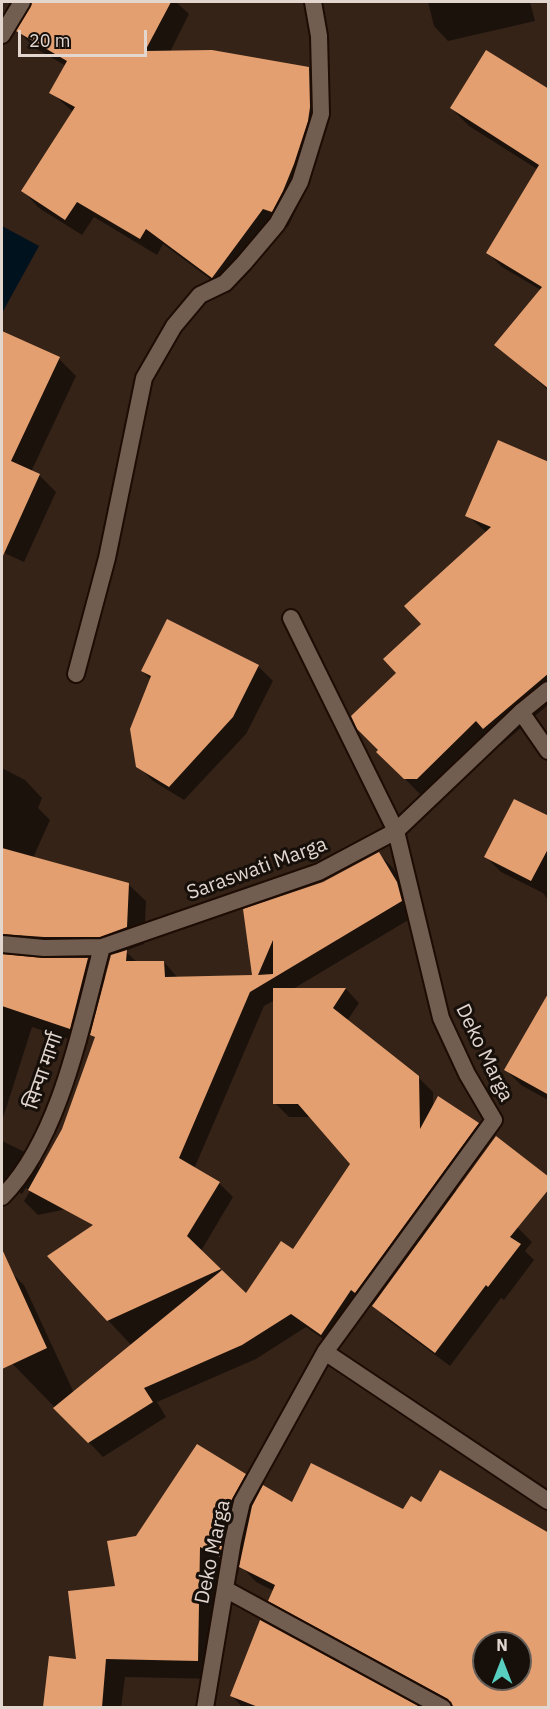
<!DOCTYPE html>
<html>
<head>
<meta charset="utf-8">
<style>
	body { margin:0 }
	#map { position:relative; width:550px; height:1709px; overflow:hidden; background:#352318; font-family:"IBM Plex Sans",sans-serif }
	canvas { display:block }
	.frame { position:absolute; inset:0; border:3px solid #e2d6cf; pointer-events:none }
	.north { position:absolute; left:472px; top:1631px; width:60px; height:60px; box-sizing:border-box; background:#160f0a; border:2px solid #685f59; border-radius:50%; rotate:0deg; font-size:16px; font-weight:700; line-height:24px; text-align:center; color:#e2d6cf }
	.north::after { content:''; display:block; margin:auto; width:21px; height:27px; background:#58cec0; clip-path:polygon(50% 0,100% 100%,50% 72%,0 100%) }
	.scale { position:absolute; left:18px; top:30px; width:129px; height:27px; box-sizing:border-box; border:3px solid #e2d6cf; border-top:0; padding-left:8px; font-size:18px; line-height:21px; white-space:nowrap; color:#e2d6cf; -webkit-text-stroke:4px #160f0a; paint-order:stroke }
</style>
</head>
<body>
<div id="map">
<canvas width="550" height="1709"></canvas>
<div class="frame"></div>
<div class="north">N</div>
<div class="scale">20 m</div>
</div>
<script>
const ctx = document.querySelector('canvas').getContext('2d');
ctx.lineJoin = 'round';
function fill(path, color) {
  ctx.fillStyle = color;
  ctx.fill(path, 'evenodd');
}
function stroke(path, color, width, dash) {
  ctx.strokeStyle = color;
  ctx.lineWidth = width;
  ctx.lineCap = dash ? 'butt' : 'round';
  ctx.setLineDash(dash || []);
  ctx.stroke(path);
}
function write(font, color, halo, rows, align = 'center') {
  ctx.font = font + ' "IBM Plex Sans","Noto Sans Devanagari",sans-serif';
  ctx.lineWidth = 6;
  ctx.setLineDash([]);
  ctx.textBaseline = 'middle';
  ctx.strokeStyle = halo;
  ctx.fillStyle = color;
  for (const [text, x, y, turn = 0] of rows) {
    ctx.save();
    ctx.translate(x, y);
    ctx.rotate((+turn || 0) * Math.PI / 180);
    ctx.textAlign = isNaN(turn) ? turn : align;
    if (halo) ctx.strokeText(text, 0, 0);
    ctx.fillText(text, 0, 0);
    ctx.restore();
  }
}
const water = new Path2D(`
	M2,226L39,246L2,313Z`);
const shadow = new Path2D(`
	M33,2H176L189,14L170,52L309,68L325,85L326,124L310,181L288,227L280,224L229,293L163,244L157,255L94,217L82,235L39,208L23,191L73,112L51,92L66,66L35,48L18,31L32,8Z
	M428,2H530L535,21L448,41L434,26Z
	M487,52L548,176L469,126L451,108Z
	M548,233V390L496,344L541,290L502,267L488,253Z
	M6,334L59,359L76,376L31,472L39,475L56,492L24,562L2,552V343Z
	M548,464V705L501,745L493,737L422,796L378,752L398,673L424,624L487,533L467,515Z
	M258,666L273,681L246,734L184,800L153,781L138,766L151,680L142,671Z
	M2,768L25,780L42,798L38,808L50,820L33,858L128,884L146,901L144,944L125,951L137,962H164L178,978L254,976L245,910L323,883L379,854L393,868L411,897L415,916L293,989H346L359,1003L347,1021L418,1077L433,1092V1108L467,1117L482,1131L447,1182L457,1191L459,1188L518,1228L532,1242L525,1251L534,1260L504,1300L501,1298L450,1366L388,1320L372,1303L370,1306L366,1303L336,1348L306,1327L256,1359L157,1402L166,1417L103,1457L2,1353V1275L10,1271L24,1285L74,1393L132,1346L49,1257L105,1243L96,1203L38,1215L24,1201L30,1191L26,1188L22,1194L2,1183V1141L23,1151L39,1167L43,1161L45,1162L63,1129L96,1039L90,1033L87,1045L32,1027L2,1121ZM14,951L63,954L119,953L106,978L88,959L44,960L9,957ZM275,1000V1103L289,1117H312L352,1164L294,1251L246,1295L201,1251L233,1197L219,1183L194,1169L264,1006Z
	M548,818V900L543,893L501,872L486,857Z
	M548,1032V1100L521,1085L506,1070Z
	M245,1475L261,1492L292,1504L403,1511L422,1504L548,1534V1708H454L285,1616L270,1600L274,1591L256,1582L240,1565L238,1574L218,1564L216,1679L125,1677L121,1708H45L50,1658L77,1660L117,1587L137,1537ZM484,1643H520V1679H484Z
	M261,1622L417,1708H243L232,1696Z`);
const building = new Path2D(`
	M32,2H171L145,51L212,50L309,67L310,107L308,121L294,164L283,191L272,212L263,209L212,278L146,229L140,239L77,202L65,220L21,191L75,107L49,93L67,61L16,31Z
	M486,50L549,89V389L494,345L542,287L486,253L539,165L450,108Z
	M2,331L60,357L11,461L40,474L2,558Z
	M498,440L549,462V673L483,729L476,721L417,779H404L376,752L378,750L357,729L351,716L396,673L383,659L421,624L404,606L491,527L465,516Z
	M167,619L259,665L233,717L169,787L136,767L130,729L151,676L141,671Z
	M514,799L549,816V847L531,881L484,857Z
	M2,848L129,883L127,927L100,937H44L2,934Z
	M379,852L397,882L402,901L250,992L179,1158L220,1182L187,1236L221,1269L107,1321L47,1256L93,1225L28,1190L62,1129L95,1037L90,1035L111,955L127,950L126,961H164L165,977L252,975L243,909L323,882ZM273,940V974L258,975Z
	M2,954L44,958H88L70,1029L2,1006Z
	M273,988H346L333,1008L419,1076L420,1129L438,1096L479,1123L355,1293L351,1290L321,1335L291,1314L242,1345L144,1388L153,1402L88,1443L53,1408L222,1270L246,1293L281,1241L293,1249L350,1164L298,1104H273Z
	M549,992V1095L504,1070Z
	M496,1136L549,1177V1189L510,1237L521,1244L488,1287L486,1285L435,1353L372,1306Z
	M2,1249L47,1348L2,1369Z
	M197,1444L246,1474L232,1499L220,1557L200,1547L198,1661L106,1659L102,1707H43L49,1656L76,1659L68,1591L115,1586L107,1541L136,1536Z
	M311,1463L403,1509L411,1496L421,1502L440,1470L549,1533V1707H453L448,1699L268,1601L275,1585L239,1567L252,1506L263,1485L292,1502ZM484,1643H520V1679H484Z
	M260,1620L420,1707H258L230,1696Z`);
const service = new Path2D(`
	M76,674L107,558L144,378L174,326L200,295L225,283L244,263L277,224L300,182L321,114L319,36L313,2
	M521,712L548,751`);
const minor = new Path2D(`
	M2,35L22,2
	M2,944L44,948L102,947L319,872L396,831L521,712L548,690
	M2,1197C60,1139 81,1026 102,947
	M325,1352L548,1501
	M225,1589L443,1708
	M205,1708L233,1541L242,1502L325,1352L494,1120L467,1074L441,1018L396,831L291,618`);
const streetNames = [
	["Saraswati Marga",257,869,-20],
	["Deko Marga",484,1053,64],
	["सिन्पा मार्गा",44,1071,-71],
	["Deko Marga",213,1552,-78]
];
fill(water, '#00121e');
fill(shadow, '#0007');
fill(building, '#e49f70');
stroke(service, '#1c0c03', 20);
stroke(minor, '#1c0c03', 20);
stroke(service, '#725e51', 16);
stroke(minor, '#725e51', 16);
write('20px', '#e2d6cf', '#160f0a', streetNames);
</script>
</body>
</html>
